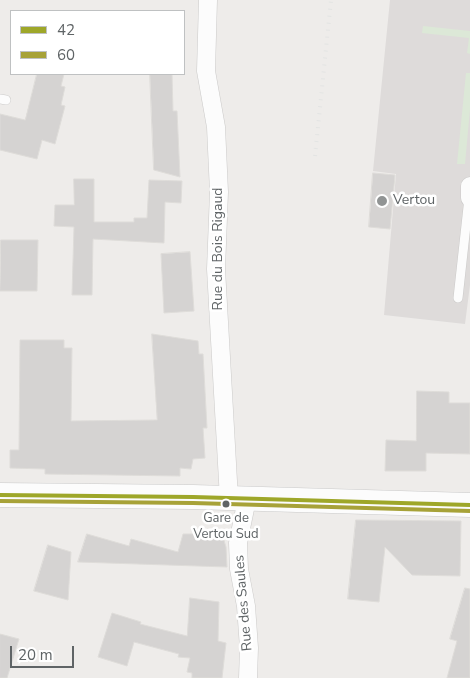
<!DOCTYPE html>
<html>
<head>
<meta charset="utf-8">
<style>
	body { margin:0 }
	#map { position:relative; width:470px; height:678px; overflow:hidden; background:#eeecea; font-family:"Nunito Sans",sans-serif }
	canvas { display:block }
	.legend { position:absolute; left:10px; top:10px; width:175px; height:65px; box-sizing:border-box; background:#fff; border:1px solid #bfc1c2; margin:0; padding:6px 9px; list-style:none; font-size:15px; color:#5f6466 }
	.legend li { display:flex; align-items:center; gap:10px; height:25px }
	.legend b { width:25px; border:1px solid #bfc1c2 }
	.scale { position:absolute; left:10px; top:646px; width:64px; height:22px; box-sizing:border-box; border:2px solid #5f6466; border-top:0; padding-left:6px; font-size:15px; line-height:18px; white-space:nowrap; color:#5f6466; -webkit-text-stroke:4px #fff; paint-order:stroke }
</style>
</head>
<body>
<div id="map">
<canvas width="470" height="678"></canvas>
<ul class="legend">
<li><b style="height:6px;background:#9ea729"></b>42</li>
<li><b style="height:6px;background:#a7a238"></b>60</li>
</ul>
<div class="scale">20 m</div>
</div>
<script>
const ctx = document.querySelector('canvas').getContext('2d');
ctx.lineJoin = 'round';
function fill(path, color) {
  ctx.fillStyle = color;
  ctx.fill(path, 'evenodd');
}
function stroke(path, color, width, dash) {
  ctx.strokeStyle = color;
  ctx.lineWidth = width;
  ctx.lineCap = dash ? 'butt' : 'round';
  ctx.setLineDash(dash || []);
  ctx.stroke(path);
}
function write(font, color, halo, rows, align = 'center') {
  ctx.font = font + ' "Nunito Sans",sans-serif';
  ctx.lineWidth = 5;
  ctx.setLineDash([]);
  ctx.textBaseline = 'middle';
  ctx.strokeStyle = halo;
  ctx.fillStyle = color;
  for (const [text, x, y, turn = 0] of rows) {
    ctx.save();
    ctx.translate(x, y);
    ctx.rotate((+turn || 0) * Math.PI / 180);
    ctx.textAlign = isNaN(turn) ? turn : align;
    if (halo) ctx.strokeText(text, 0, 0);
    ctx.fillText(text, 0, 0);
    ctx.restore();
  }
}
const industrial = new Path2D(`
	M390,0H470V285L465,324L384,315L396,174L373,171Z`);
const green = new Path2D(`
	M423,26L470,31V54L467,53L469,38L422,33Z
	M466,73H470V109L465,164H457Z`);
const building = new Path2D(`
	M37,74H64L61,86L65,87L61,105L65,106L55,144L42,140L37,159L0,150V114L25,120Z
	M150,74H172L173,111H177L180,177L154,170Z
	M373,173L395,175L390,229L369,227Z
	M74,179H94V222H134V218H147L149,180L182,181L181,203L165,202L164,243L93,239L92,295H72L74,227L54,226L55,205H74Z
	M1,240H38L37,291H0Z
	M190,252L194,311L164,313L161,254Z
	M152,334L198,341L199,354H203L207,428H203L205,458L193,459L191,469L180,468V476L45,474V469L10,468V450H19L20,340H64V348H72L71,421L157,420Z
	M417,391L449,392V403H470V454L426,453V471H385L386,440L416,441Z
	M356,520L461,521L460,576L412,575L385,547L379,602L348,599Z
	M87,534L129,546L131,539L178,552L183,534H222L226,547L227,567L78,562Z
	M48,545L71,552L68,600L34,591Z
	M465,588L470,589V678H447L457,641L450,639Z
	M190,598L219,602L218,641L226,643L222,678H192V673L187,672L190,658L178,657L179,654L134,642L127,666L98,657L112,613L141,622L140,624L187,636Z
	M0,634L19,639L7,678H0Z`);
const lane = new Path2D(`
	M0,99L6,100
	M458,298L469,198`);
const street = new Path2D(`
	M208,0L206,71L216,127L219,192L216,269L229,499
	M470,186V198
	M247,499L238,543L239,569L246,606L249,648L248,678`);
const secondary = new Path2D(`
	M0,495L193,497L470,505`);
const rail = new Path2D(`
	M315,156L331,0`);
const bus1 = new Path2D(`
	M0,495L193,497L470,505`);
const bus2 = new Path2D(`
	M0,501L193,503L470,511`);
const markers = [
	[382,201,6,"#919494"],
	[226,504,4.5,"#5f6466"]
];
const busNames = [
	["Gare de",226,519],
	["Vertou Sud",226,535]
];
const poiNames = [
	["Vertou",393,201]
];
const streetNames = [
	["Rue du Bois Rigaud",219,249,-90],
	["Rue des Saules",244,603,-95]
];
fill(industrial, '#dedbda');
fill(green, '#dce8d7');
fill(building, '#d5d3d2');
stroke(building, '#dedcd9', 1);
stroke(lane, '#cbcac9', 10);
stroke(street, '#cbcac9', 19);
stroke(secondary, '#cacaca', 25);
stroke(lane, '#fcfcfc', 9);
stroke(street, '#fcfcfc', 18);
stroke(secondary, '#fcfcfc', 24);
stroke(rail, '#e3e4e3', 4, [1, 6]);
stroke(bus1, '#9ea729', 4);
stroke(bus2, '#a7a238', 4);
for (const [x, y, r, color] of markers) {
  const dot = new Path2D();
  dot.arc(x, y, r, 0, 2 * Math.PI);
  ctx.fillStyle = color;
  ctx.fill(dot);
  stroke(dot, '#fff', 2);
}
write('13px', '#5f6466', '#fff', busNames);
write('14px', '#5f6466', '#fff', poiNames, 'left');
write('14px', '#5f6466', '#fff', streetNames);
</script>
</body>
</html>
